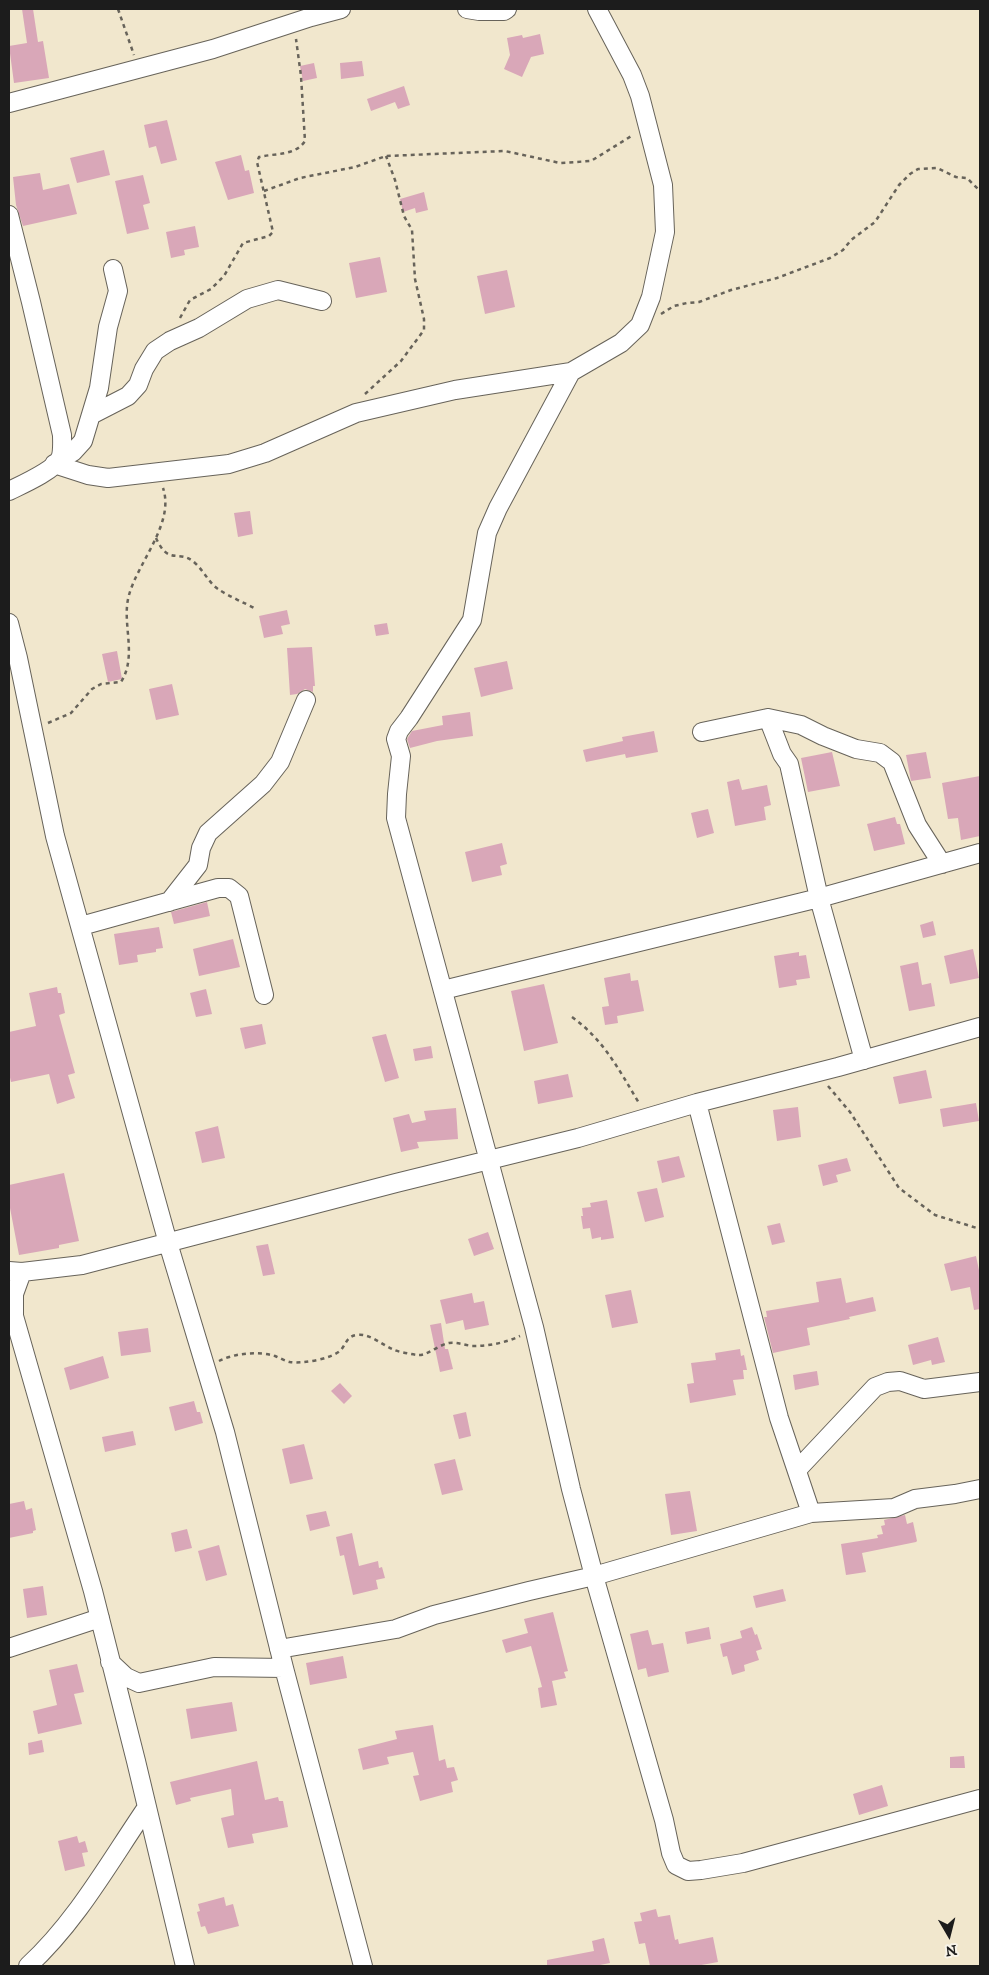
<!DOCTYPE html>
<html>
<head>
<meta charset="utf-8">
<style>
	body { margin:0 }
	#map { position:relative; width:989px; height:1975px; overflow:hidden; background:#f1e7cd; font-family:"IM FELL DW Pica",serif }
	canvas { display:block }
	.frame { position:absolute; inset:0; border:10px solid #1c1c1c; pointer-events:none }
	.north { position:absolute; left:924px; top:1910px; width:50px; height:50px; -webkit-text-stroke:4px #f7f3e8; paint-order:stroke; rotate:172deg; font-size:14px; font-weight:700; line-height:20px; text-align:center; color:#1c1c1c }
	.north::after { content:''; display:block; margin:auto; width:18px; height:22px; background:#1c1c1c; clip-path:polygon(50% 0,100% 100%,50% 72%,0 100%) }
</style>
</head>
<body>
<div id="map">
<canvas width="989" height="1975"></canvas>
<div class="frame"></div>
<div class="north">N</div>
</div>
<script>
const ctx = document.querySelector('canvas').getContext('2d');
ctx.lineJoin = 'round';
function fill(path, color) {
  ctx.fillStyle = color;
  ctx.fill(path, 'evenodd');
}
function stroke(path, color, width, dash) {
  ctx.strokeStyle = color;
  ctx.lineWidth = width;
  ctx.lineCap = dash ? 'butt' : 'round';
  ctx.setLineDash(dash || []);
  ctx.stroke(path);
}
const building = new Path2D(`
	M22,9H33L38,42L43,41L49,78L14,83L9,46L27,43Z
	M540,34L544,54L531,57L522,77L504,69L510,55L507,38L522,35L523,38Z
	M362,61L364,76L341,79L340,63Z
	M314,63L317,78L303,81L300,66Z
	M404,86L410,105L398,109L395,102L371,111L367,99Z
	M167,120L177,160L161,164L156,146L149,148L144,125Z
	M104,150L110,175L77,183L70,158Z
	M241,155L245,171L249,170L254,193L228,200L215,162Z
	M40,173L43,190L69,184L77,214L23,226L16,205L13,177Z
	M143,175L150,203L143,205L149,229L127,234L115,181Z
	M424,192L428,210L416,213L415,208L403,212L400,199Z
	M195,226L199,247L184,250L185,255L171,258L166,232Z
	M380,257L387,292L356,298L349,263Z
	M507,270L515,307L485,314L477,276Z
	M250,511L253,534L238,537L234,513Z
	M287,610L290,624L281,626L283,634L264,638L259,616Z
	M387,623L389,634L376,636L374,625Z
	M312,647L315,686H313V692L305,689L297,694L290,695L287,648Z
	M117,651L122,679L108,682L102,654Z
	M507,661L513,689L481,697L474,668Z
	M172,684L179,715L156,720L149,689Z
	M470,712L473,736L437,741L410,748L407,739L412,731L443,725L442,716Z
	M654,731L658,752L626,758L625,754L586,762L583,750L623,741L622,737Z
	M832,752L840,786L808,792L801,758Z
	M926,752L931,778L911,781L906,755Z
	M980,776V836L961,840L958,818L948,819L942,783Z
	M739,779L742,790L767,785L771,805L764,807L766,820L735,826L727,782Z
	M708,809L714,833L697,838L691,813Z
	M895,817L897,824H900L905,844L874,851L867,824Z
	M502,843L507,864L500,866L502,875L472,882L465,852Z
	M207,902L210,916L174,924L171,912Z
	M933,921L936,935L923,938L920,925Z
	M159,927L163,948L156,949V952L137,955L138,962L119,965L114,934Z
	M233,939L240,967L199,976L193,949Z
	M973,949L979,978L950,984L944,956Z
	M799,952V956L806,955L810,978L796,980L797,985L779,988L774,956Z
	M918,962L922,985L931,983L935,1006L909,1011L900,966Z
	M630,973L631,981L638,980L644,1011L617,1016L618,1023L605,1025L602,1007L609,1006L604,978Z
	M544,984L558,1043L524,1051L511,991Z
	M57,987L58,993H61L65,1013L59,1015L75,1073L68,1075L75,1098L57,1104L49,1074L11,1082L9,1073V1032L36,1026L29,993Z
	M206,989L212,1014L196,1017L190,993Z
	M262,1024L266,1044L245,1049L240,1028Z
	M386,1034L399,1078L385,1082L372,1037Z
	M431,1046L433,1058L415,1061L413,1049Z
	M926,1070L932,1098L899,1104L893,1077Z
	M568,1074L573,1097L538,1104L534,1081Z
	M976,1103L979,1121L943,1127L940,1109Z
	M798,1107L801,1137L777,1141L773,1110Z
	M456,1108L458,1139L417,1142L419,1148L401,1152L393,1118L409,1114L412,1123L426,1120L424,1111Z
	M218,1126L225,1158L202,1163L195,1132Z
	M679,1156L685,1177L662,1183L657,1161Z
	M847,1158L851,1171L836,1175L838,1182L823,1186L818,1165Z
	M64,1173L79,1241L59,1245V1248L19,1255L10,1208H9V1185Z
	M657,1188L664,1217L645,1222L637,1192Z
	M607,1200L614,1238L601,1240V1237L592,1239L590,1228L583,1229L581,1216H583L582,1208L591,1207L590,1203Z
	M780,1223L785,1242L772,1245L767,1226Z
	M488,1232L494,1249L474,1256L468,1239Z
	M268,1244L275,1274L263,1276L256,1246Z
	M976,1256L980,1275V1309L974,1310L970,1287L951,1291L944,1264Z
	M841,1278L846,1303L873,1297L876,1311L849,1317L850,1319L807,1328L810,1345L773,1353L764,1317H767L766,1311L819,1302L816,1282Z
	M631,1290L638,1323L612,1328L605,1295Z
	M472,1293L474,1303L484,1301L489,1325L465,1330L463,1320L446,1324L440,1300Z
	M441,1323L445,1349H448L453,1369L440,1372L430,1325Z
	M148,1328L151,1352L121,1356L118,1332Z
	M938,1337L945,1362L932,1365L931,1360L913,1365L908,1345Z
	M740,1349L741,1356L744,1355L747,1370H743L744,1379L733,1380L736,1395L690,1403L687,1384L694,1383L691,1363L716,1360L715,1353Z
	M103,1356L109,1378L70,1390L64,1368Z
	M817,1371L819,1385L795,1390L793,1375Z
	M340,1383L352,1396L344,1404L331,1391Z
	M194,1401L197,1412H200L203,1423L175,1431L169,1407Z
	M466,1412L471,1436L459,1439L453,1415Z
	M133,1431L136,1445L105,1452L102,1437Z
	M304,1444L313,1479L290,1484L282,1449Z
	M455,1459L463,1490L442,1495L434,1464Z
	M690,1491L697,1531L671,1535L665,1494Z
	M24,1501L26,1510L32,1508L36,1530L33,1531V1533L9,1538V1504Z
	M326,1511L330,1526L310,1531L306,1515Z
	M905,1515L907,1524L913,1522L917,1541L916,1542L862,1553L866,1572L846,1575L841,1544L878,1538L877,1535L883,1534L881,1526L885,1525L884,1520Z
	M187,1529L192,1548L175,1552L171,1533Z
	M352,1533L359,1566L378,1561L379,1568L382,1567L385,1578L376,1580L378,1589L353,1595L344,1555L340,1556L336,1537Z
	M219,1545L227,1575L206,1581L198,1551Z
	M43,1586L47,1615L27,1618L23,1589Z
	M783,1589L786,1601L756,1608L753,1596Z
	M553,1612L568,1671L564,1672L566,1678L552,1681L557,1705L541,1708L538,1688L542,1687L531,1646L506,1653L502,1640L528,1633L524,1619Z
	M709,1627L711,1639L687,1644L685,1632Z
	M752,1627L755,1635L757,1634L762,1649L756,1651L759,1660L744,1665L745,1671L732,1675L727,1656L723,1657L720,1644L742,1638L740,1631Z
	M648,1630L652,1645L663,1643L669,1672L648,1677L646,1668L638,1670L630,1634Z
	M343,1656L347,1678L310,1685L306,1663Z
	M77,1664L84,1692L74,1694L82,1724L38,1734L33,1711L57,1705L49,1670Z
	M232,1702L237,1731L191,1739L186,1709Z
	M433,1725L439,1761L445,1759L447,1768L454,1767L458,1780L451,1782L453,1792L420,1801L413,1776L419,1775L413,1752L387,1757L389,1764L363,1770L358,1749L397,1739L395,1731Z
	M42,1740L44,1752L29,1755L28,1743Z
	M964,1756L965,1768H950V1757Z
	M257,1761L265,1800L278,1797L279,1801H283L288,1827L252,1834L254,1843L228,1848L221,1818L234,1815L231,1789L190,1798L191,1801L176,1805L170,1782Z
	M882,1785L888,1806L859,1815L853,1794Z
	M77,1836L79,1843L85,1841L88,1852L82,1853L85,1866L65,1871L58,1841Z
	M224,1897L226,1906L233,1904L239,1926L208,1934L205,1926L201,1927L197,1912L200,1911L198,1904Z
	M656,1909L658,1917L670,1915L675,1940L678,1939L679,1944L713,1937L718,1962L696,1966H650L645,1943L639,1944L634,1922L642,1921L640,1913Z
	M604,1938L610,1963L595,1966H547V1960L594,1951L592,1941Z`);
const path = new Path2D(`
	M118,9L134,55
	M264,191L300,178L355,167L386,156L505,151L560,163L591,161L633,135
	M661,314L674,306L687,303L699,302L731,290L777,278L830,258L843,250L851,240L875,222L899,185L910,174L918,169L937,168L956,177L967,178L980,191
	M180,318L190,300L211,289L224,276L243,243L269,236L273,232L257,162L259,157C276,153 295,156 305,141L301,76L296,39
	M365,394L401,361L424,330V319L415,279L412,230L404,216L395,180L386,156
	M156,538C169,567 179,548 195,563C204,571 209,583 218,589C228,596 245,603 256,609
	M48,723L71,713L92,689L101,684L121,682C138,655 121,623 129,595C138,562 175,523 163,488
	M572,1017C604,1040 619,1070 639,1103
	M828,1086L850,1112L899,1188L935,1215L980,1229
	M219,1361C235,1353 258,1351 275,1356C280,1358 285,1361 290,1362C302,1364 332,1359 341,1350C346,1344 347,1336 357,1335C369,1333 381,1344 392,1349C398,1352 410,1354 418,1355C427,1356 438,1345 449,1343C457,1342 464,1345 472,1346C489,1346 505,1343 520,1336`);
const street = new Path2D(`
	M467,9L479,11H504L507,9
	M597,9L632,75L640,96L663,185L665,232L651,297L640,325L621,343L571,372L498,508L487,533L472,620L409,718L399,731L396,739L401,756L397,794L396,818L534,1327L571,1489L594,1576L664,1820L671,1853L676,1865L688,1871L701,1870L743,1863L980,1799
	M9,103L213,49L311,17L341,9
	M9,215L31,302L62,435C62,442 63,452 60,459C53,471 21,485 9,491
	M91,415L128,396L138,385L144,369L155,351L170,341L199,328L247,299L278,290L322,301
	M59,460L73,452L83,441L99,388L108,327L118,291L113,269
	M54,464L88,475L108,478L229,464L265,453L356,413L455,390L571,372
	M9,623L18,658L55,836L168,1243L225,1432L284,1668L363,1966
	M768,718L782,754L789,764L819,898L864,1060
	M702,732L768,718L801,725L823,736L856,749L880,753L892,762L917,825L942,864
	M169,902L198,865L201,848L208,833L263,784L280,762L306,700
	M81,926L218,888H229L239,896L264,995
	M443,990L819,898L980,853
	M9,1271L22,1272L82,1265L396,1183L578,1138L697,1103L838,1067L980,1027
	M22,1272L14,1294V1316L93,1591L136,1761L185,1966
	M797,1470L875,1387L888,1382L900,1381L924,1389L980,1382
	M811,1513L894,1508L915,1499L955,1494L980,1489
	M9,1648L100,1618
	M279,1649L396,1629L434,1615L529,1591L594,1576L811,1513L779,1418L697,1103
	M110,1662L126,1677L139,1683L214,1667L284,1668
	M28,1966C77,1921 110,1861 147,1807`);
fill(building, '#d9a7b8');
stroke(street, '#67635a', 20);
stroke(path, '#67635a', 2.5, [4, 4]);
stroke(street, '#fff', 18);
</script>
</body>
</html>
